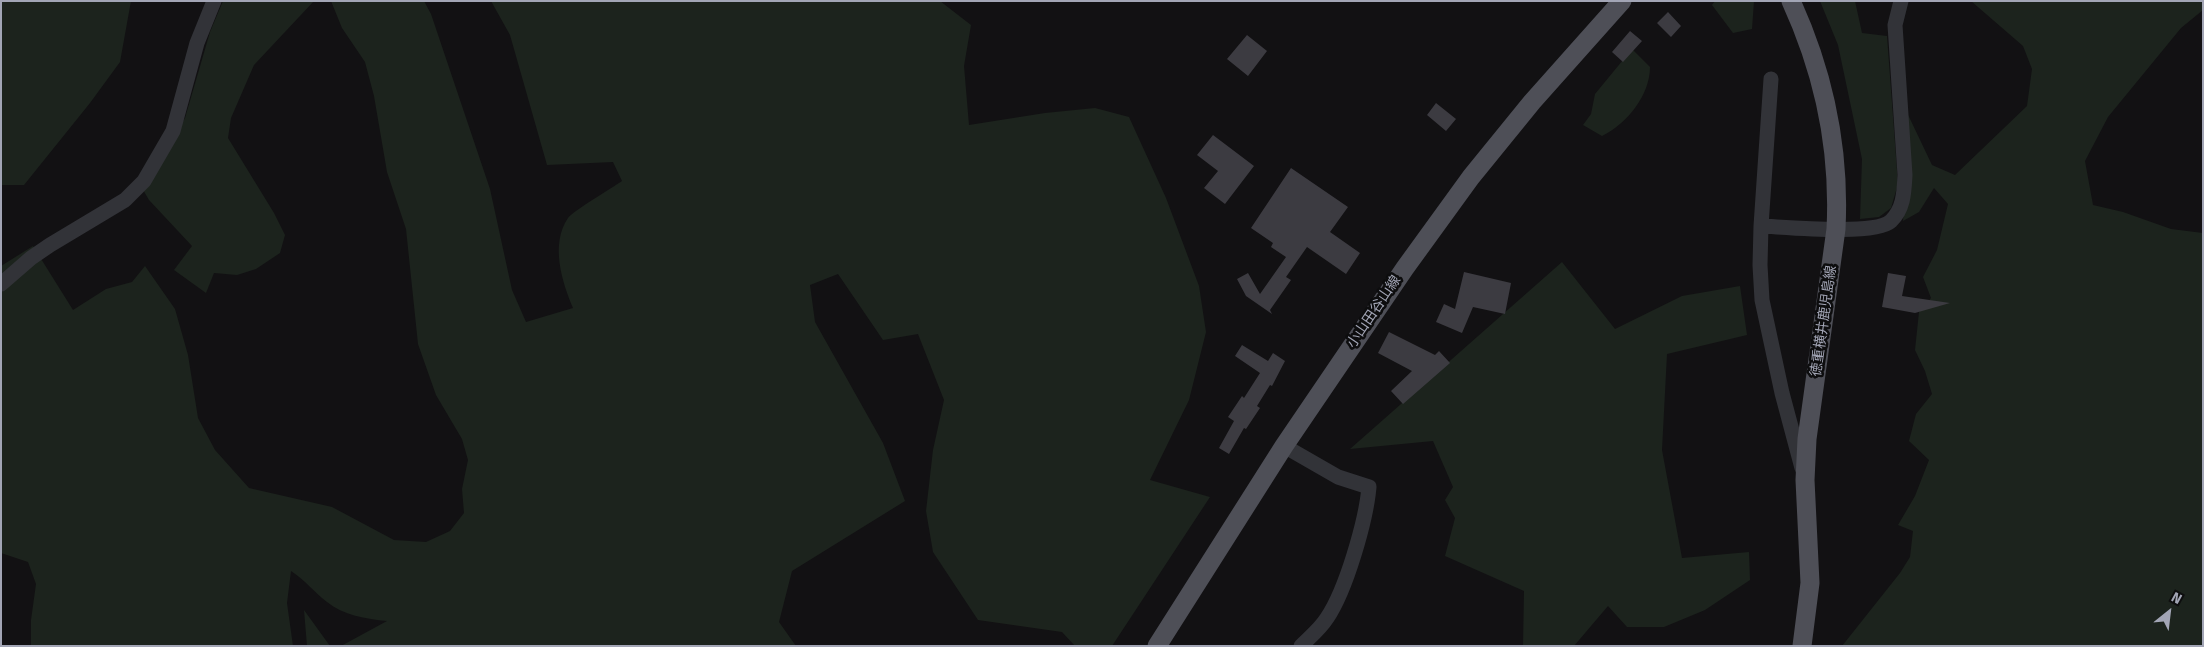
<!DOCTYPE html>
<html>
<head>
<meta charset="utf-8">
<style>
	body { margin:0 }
	#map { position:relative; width:2204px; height:647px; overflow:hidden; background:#121113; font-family:"Fira Sans",sans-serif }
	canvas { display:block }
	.frame { position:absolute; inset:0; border:2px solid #a2a5b5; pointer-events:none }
	.north { position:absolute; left:2144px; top:587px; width:50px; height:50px; -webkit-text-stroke:4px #0d0d0e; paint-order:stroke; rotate:29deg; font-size:14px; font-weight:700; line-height:20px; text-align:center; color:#a2a5b5 }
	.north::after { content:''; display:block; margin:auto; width:18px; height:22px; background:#a2a5b5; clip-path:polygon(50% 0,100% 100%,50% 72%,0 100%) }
</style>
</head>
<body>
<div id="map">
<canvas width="2204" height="647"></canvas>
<div class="frame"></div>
<div class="north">N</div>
</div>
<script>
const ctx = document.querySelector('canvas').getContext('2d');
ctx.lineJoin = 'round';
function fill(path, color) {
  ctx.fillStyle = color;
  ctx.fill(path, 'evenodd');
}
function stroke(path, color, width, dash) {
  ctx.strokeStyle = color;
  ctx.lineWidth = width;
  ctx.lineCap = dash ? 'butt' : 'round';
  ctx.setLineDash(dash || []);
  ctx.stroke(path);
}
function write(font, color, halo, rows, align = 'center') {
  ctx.font = font + ' "Fira Sans","Noto Sans JP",sans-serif';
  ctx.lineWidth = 5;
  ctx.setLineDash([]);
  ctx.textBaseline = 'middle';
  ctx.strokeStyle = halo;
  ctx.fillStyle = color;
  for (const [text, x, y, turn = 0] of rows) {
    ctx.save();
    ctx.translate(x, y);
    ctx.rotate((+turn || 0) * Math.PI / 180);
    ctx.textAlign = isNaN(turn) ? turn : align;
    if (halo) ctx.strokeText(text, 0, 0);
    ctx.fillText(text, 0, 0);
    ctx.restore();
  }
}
const green = new Path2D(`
	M1,1H131L120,62L90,103L24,185H1Z
	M223,1H314L254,65L231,118L228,138L274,213L285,235L280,253L256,269L237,275L214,273L206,293L174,270L192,246L149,200L142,188L185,118L210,32Z
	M331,1H424L431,14L490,189L512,290L526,322L573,308C562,282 550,244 568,218C573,211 612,188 622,181L613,162L547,165L510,35L491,1H940L971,25L964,66L969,125L1045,113L1095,108L1129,117L1166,198L1199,286L1206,332L1189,400L1150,480L1210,497L1112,646H1075L1062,632L978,620L933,552L926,511L933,450L944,400L918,334L883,340L838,274L810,285L815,322L883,443L905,501L792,571L779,622L796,646H341L387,621C366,619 343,615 327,602C313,591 306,581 291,571L287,603L293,646H31V620L36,584L28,562L1,553V266L33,246L73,310L106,289L132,282L145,266L175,309L188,355L198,418L215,450L249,488L332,507L394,540L426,542L450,531L464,513L462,489L468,460L462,439L436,395L418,344L406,229L387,172L374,96L365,62L342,28Z
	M1715,1H1754L1752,29L1733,33L1712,5Z
	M1820,1H1855L1862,33L1887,36L1898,184L1891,208L1879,217L1860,219L1862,159L1838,45Z
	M1971,1H2203V10L2181,28L2108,117L2085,161L2093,205L2123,212L2171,229L2203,233V646H1842L1900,573L1910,557L1913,531L1898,525L1915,496L1929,460L1909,441L1916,414L1932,394L1925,371L1915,350L1919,312L1931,298L1923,277L1937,250L1948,204L1934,188L1919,212L1903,221L1905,190L1901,100L1932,165L1955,175L2027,106L2032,69L2023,46Z
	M1632,49L1650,67C1650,95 1627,124 1602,136L1583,125L1591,114L1595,94Z
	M1562,262L1615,329L1682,296L1740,286L1747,335L1667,354L1662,450L1682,558L1749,552L1750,580L1705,610L1664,627H1627L1608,606L1574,646H1523L1524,591L1445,556L1455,518L1445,500L1453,487L1433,441L1350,449Z
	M304,610L330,646H307Z`);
const building = new Path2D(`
	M1668,12L1681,26L1671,37L1657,23Z
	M1630,31L1642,41L1623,62L1612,52Z
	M1247,35L1267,51L1248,76L1227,59Z
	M1436,103L1456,119L1446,131L1427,115Z
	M1213,135L1254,166L1225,204L1204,188L1218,171L1197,155Z
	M1291,168L1348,207L1330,232L1360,253L1346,274L1307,247L1286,277L1291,280L1270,310L1272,314L1246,296L1237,279L1248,273L1260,294L1286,257L1271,247L1273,243L1251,228Z
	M1464,272L1511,283L1505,314L1473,307L1462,333L1436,322L1444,304L1455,309Z
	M1888,273L1906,276L1902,296L1950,303L1915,313L1882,307Z
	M1389,332L1435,355L1439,351L1450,363L1403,404L1391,391L1412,371L1378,353Z
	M1242,345L1268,361L1273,353L1285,361L1272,386L1270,385L1257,406L1260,408L1246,429L1244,428L1229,454L1219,448L1234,421L1228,417L1242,396L1244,398L1260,373L1235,356Z`);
const minor = new Path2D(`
	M1771,79L1761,226L1760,265L1762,300L1782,393L1802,468
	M1761,226C1785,227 1875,236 1891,221C1904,208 1904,192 1905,175L1895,25L1901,1
	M1,284L31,258L50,245L125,200L144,181L173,131L197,43L214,1
	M1284,446L1338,477L1369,487C1366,521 1346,590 1327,618C1320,629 1310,637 1301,646`);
const major = new Path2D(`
	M1791,1C1824,73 1840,150 1836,229L1807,439L1805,480L1810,583L1802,646
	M1157,646L1284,446L1405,268L1471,177L1532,102L1622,1`);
const streetNames = [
	["小山田谷山線",1374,312,-56],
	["徳重横井鹿児島線",1824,321,-82]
];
fill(green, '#1c231d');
fill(building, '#3c3b41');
stroke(minor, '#323338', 15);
stroke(major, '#4e4f57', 19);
write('14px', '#a2a5b5', '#0d0d0e', streetNames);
</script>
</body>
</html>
